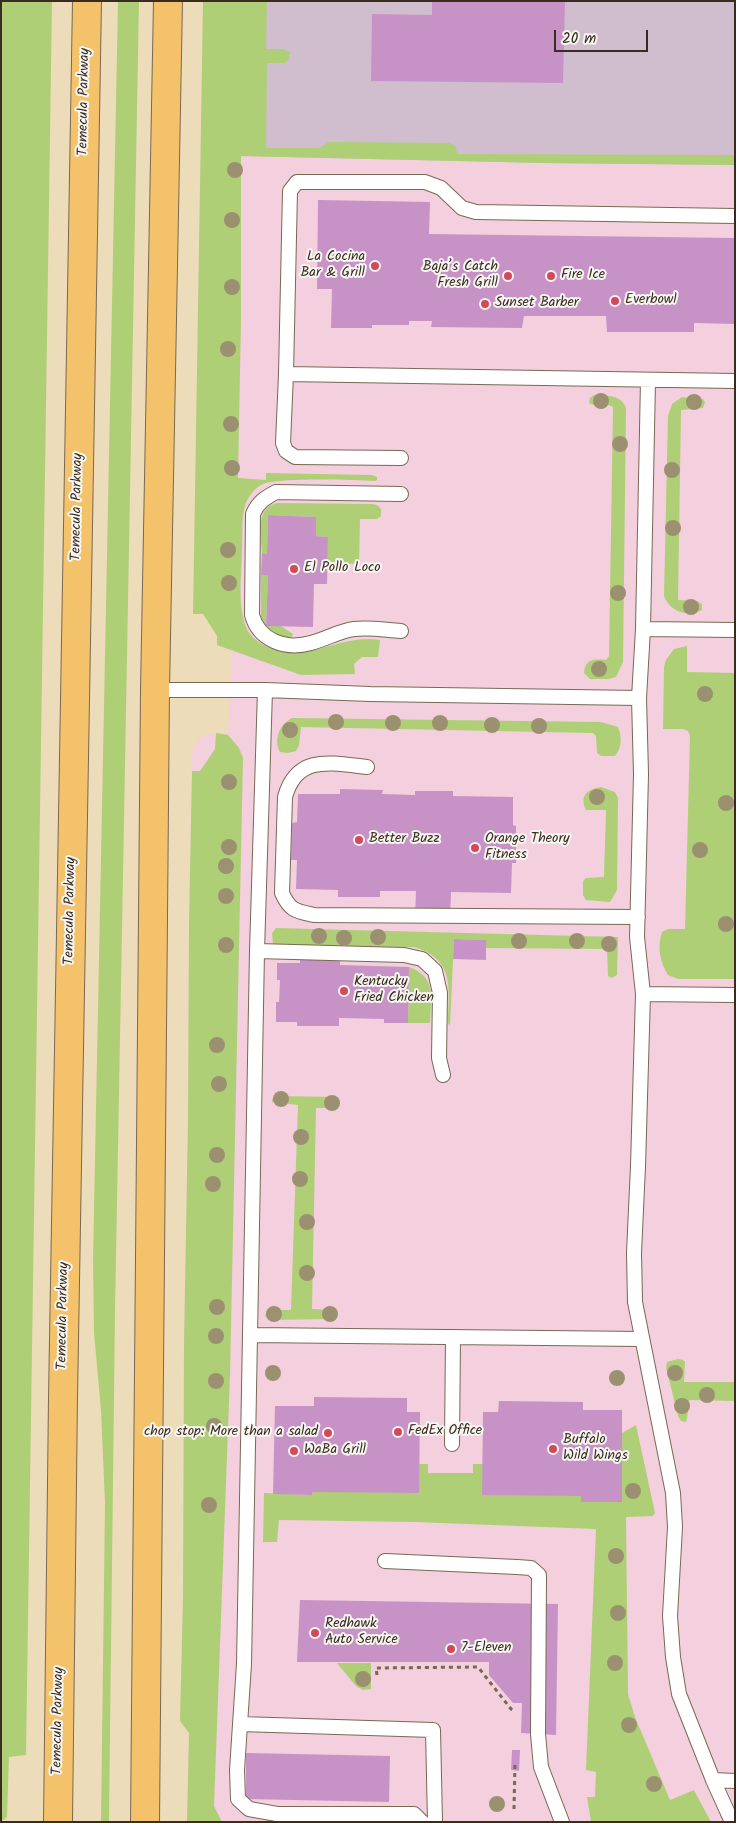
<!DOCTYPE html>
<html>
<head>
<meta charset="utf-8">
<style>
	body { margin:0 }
	#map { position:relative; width:736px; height:1823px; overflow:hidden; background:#eddcb9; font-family:Kalam,sans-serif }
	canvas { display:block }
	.frame { position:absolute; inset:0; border:2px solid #3b2a1e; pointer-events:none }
	.scale { position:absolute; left:554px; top:30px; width:94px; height:22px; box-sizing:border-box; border:2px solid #3b2a1e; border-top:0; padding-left:6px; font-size:15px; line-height:18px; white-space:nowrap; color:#3b2a1e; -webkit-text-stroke:4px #f6f6f2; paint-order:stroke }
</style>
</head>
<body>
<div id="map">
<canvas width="736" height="1823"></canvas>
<div class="frame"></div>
<div class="scale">20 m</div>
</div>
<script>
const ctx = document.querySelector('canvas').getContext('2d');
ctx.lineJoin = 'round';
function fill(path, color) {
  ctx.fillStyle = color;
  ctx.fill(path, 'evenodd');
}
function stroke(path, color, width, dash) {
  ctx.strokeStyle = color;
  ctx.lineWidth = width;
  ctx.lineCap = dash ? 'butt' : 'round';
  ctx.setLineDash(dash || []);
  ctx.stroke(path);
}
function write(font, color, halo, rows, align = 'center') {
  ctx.font = font + ' Kalam,sans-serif';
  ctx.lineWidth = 4;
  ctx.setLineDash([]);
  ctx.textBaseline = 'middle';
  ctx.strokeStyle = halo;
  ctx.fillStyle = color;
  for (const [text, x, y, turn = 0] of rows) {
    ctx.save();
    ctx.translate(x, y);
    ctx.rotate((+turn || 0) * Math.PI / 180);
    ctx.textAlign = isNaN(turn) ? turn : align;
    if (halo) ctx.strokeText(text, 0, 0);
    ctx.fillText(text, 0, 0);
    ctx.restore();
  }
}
const built = new Path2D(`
	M241,156L543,163L735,165V1822H187L189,1733L180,1721L183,1597L184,1344L188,1119L189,923L192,755L193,749L199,739L206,735L216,733L228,734L232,651L217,645V636L203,614H193Z`);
const industrial = new Path2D(`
	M242,1H735V165L543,163L241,156Z`);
const green = new Path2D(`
	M1,1H52L26,1755L9,1757L7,1817L1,1822Z
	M118,1H139L115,1312L109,1819V1822H101L105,1503L101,1410L94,1333L93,1260Z
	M203,1H267L266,49H283L290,52L288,61L284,63H267L266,148H319L329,142L449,143L456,147L457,154L735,155V165L543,163L241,156V319L238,478L266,480V473L372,475L377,477V480L375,481C354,480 276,477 261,485C254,489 247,498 245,506C241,518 243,534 242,547C242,573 237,603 246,627C249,636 260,644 268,647C305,665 341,633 380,640L378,657H362L354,664L355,674L301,675L217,645V636L203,614H193Z
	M594,395C607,396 621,394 626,408L623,662L616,677L608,679H590L584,673C585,659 594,659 606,660L609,656L613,407C606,403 597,408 589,403L590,398Z
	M682,397L703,399L705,402L703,408L681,410L678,600L697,601L702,604V610C688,618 669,611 664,596L668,416L672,404Z
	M278,503L371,504L377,505L381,509V516L377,519H360L359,564L327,563L328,537L316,536V517L268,515L267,554L262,553C261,535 255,506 278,503Z
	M261,575H268L266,626H281L293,634L291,638C277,635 266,632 261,618Z
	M687,646V672L735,673V979H678L668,975C660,962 657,947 662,932L668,929H685L690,736L688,731L683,729H663L664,667L666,660L674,649Z
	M292,718L601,722L618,727C622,736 622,748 615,756H601L597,753L596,736L593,733L301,727L299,745L296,751L288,753L280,752C273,739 280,724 292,718Z
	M216,733L228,735L239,748L243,758L230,1375L214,1806L222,1822H187L189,1733L180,1721L183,1597L184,1344L188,1119L189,923L192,771H200L215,749Z
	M601,787L615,792L618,798L617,890L610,902L586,900L583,895V881L586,878L604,877L606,810H586C579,795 588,789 601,787Z
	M276,928L618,937L617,975L612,978L608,976L607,949L486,948V940L454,939L450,1026L448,1023C449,988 455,959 414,947L279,946L273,944L272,933Z
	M409,967C437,977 431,998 430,1023H408Z
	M277,1096L337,1097L340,1104L336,1108H316L312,1309L335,1310L336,1315L331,1319L269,1320L265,1316L266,1312L270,1310H291L298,1105L272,1102V1099Z
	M678,1359L683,1360L685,1362L684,1382H735V1401L689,1400L687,1419L686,1422L681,1421L678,1416L666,1367L667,1362Z
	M636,1425L655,1513L653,1516L626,1517L628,1694L635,1717L670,1800L694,1790L711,1822H591L587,1797H595L596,1772L586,1770L596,1529L415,1522L279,1520L277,1542H263L264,1493L312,1495L313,1492L419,1464H428V1473H473V1464H483L581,1496L582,1502H622V1433Z
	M337,1663H371V1689L363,1690L356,1686Z`);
const building = new Path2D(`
	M432,1H565L563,83L371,81L372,14L432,15Z
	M318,200L430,202L429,234L735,238V324L694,323V332H607L606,316H524L522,328L431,327L432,321H409V325H372V328H331L332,289H317Z
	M268,515L316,517V536L328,537L327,584H314L313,627L266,626L268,575H261L262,553L267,554Z
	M340,789L383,790L382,794L415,795V791H453V796L513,797V825L516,826V863H512L511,893L451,892L450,919L415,918L416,891H380V897H338V890L296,889L297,860H291L292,823L297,822L298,794H340Z
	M454,939L486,940V960L453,959Z
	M300,958L340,959V965L409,967L408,1023H384V1019L339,1018V1026H297V1022H276V1002H279L280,980H277V963H300Z
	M314,1397L407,1398V1412H420L419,1493L313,1492L312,1495L273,1494L275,1406H314Z
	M499,1401L583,1402V1410H622V1502H581V1496L482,1495L483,1412H498Z
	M300,1600L558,1604L556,1735L521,1733L522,1703H513L489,1675V1662H297Z
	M512,1750H520L519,1771L511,1770Z
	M246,1753L390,1756L389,1802L246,1799Z`);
const path = new Path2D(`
	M377,1675L376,1668L478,1667L511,1709L514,1711
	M514,1809L515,1762`);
const lane = new Path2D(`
	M286,374L735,381
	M648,380L643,629L639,698L641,774L637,937L643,994L638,1166L634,1253L635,1302L673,1493L675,1527L670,1616L673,1657L679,1694L713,1780L732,1822
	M401,458L295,457L286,451L283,443L286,374L290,191L297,182H425L441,188L462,208L476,212L735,216
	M643,629L735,630
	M401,631C385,630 370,627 354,629C339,631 326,639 311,643C286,650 259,641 252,615L253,514C258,502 265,498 276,492L401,494
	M155,690H265L257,951L244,1664L237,1770L238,1799L249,1809L277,1814H414L422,1822
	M265,690L370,694L639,698
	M367,767C331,763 297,754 285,797L282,893C290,911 296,911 314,915L638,917
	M257,951L404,955L422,959L435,971L440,993L439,1058L443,1075
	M643,994L735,995
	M251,1335L642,1339
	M452,1444L453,1337
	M385,1561L517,1567L531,1568L539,1575L538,1734L541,1767L562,1822
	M240,1724L433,1730L435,1822
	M713,1780L735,1781`);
const primary = new Path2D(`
	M58,1822L63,1397L87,1
	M145,1822L155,690L168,1`);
const trees = [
	[235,170],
	[232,220],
	[232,287],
	[228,349],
	[601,401],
	[694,402],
	[231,424],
	[620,444],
	[232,468],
	[672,470],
	[673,528],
	[228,550],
	[229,583],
	[618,593],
	[691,607],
	[599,669],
	[705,694],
	[336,722],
	[393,723],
	[440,723],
	[492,725],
	[539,726],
	[290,730],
	[229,782],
	[597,797],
	[726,803],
	[229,847],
	[700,850],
	[226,866],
	[226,896],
	[726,924],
	[319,936],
	[378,937],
	[344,938],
	[519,941],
	[577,941],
	[609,944],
	[226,945],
	[217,1045],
	[219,1084],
	[281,1099],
	[332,1103],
	[301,1137],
	[217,1155],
	[300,1179],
	[213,1184],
	[307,1222],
	[307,1273],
	[217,1307],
	[274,1314],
	[330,1314],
	[216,1336],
	[273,1373],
	[675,1373],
	[617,1378],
	[216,1381],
	[707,1395],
	[682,1406],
	[214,1426],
	[633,1491],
	[209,1505],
	[616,1556],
	[618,1613],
	[615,1663],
	[363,1679],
	[629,1725],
	[654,1784],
	[497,1804]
];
const markers = [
	[375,266,5,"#d1495b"],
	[508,276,5,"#d1495b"],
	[551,276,5,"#d1495b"],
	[615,301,5,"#d1495b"],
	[485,304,5,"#d1495b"],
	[294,569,5,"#d1495b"],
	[359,840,5,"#d1495b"],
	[475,848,5,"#d1495b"],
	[344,991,5,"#d1495b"],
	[398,1432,5,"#d1495b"],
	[328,1433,5,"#d1495b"],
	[553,1449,5,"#d1495b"],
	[294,1451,5,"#d1495b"],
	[315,1633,5,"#d1495b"],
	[451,1649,5,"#d1495b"]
];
const streetNames = [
	["Temecula Parkway",85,102,-89],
	["Temecula Parkway",78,507,-89],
	["Temecula Parkway",71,911,-89],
	["Temecula Parkway",64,1316,-89],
	["Temecula Parkway",59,1721,-89]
];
const poiNames = [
	["La Cocina",365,258,"right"],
	["Bar & Grill",365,274,"right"],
	["Baja’s Catch",498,268,"right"],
	["Fresh Grill",498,284,"right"],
	["Fire Ice",561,276],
	["Everbowl",625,301],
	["Sunset Barber",495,304],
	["El Pollo Loco",304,569],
	["Better Buzz",369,840],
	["Orange Theory",485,840],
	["Fitness",485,856],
	["Kentucky",354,983],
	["Fried Chicken",354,999],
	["FedEx Office",408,1432],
	["chop stop: More than a salad",318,1433,"right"],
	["Buffalo",563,1441],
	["Wild Wings",563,1457],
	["WaBa Grill",304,1451],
	["Redhawk",325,1625],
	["Auto Service",325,1641],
	["7-Eleven",461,1649]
];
fill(built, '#f4cfdd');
fill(industrial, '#d0bdcd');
fill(green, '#afcf77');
fill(building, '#c793c6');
stroke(lane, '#796854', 16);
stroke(primary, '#796854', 30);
stroke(path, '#796854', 3, [4, 4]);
stroke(lane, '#fff', 14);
stroke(primary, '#f4c26a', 28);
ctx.fillStyle = '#9b9170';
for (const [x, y] of trees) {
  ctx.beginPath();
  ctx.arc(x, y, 8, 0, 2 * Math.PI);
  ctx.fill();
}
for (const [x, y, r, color] of markers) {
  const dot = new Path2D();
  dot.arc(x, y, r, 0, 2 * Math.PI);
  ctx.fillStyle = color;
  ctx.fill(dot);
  stroke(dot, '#f6f6f2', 2);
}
write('14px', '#3b2a1e', '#f6f6f2', streetNames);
write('14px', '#3b2a1e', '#f6f6f2', poiNames, 'left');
</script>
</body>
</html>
